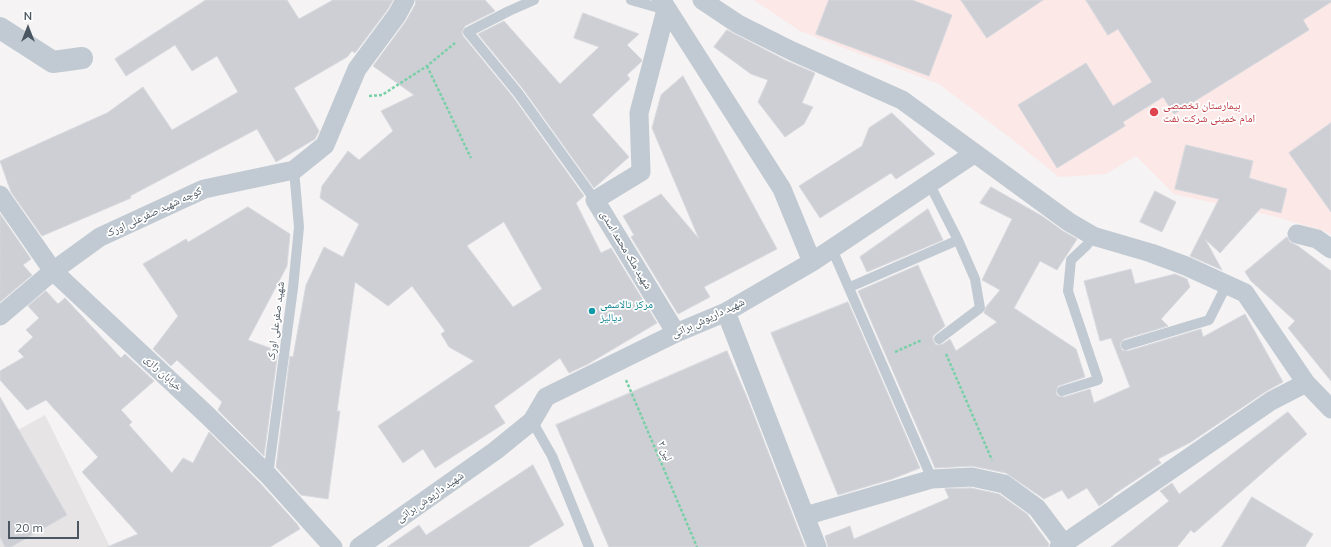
<!DOCTYPE html>
<html>
<head>
<meta charset="utf-8">
<style>
	body { margin:0 }
	#map { position:relative; width:1331px; height:547px; overflow:hidden; background:#f5f3f3; font-family:Mulish,sans-serif }
	canvas { display:block }
	.north { position:absolute; left:8px; top:8px; width:40px; height:40px; -webkit-text-stroke:3px #fff; paint-order:stroke; rotate:0deg; font-size:11px; font-weight:700; line-height:16px; text-align:center; color:#4a5661 }
	.north::after { content:''; display:block; margin:auto; width:14px; height:18px; background:#4a5661; clip-path:polygon(50% 0,100% 100%,50% 72%,0 100%) }
	.scale { position:absolute; left:8px; top:521px; width:71px; height:18px; box-sizing:border-box; border:2px solid #4a5661; border-top:0; padding-left:5px; font-size:12px; line-height:14px; white-space:nowrap; color:#4a5661; -webkit-text-stroke:3px #fff; paint-order:stroke }
</style>
</head>
<body>
<div id="map">
<canvas width="1331" height="547"></canvas>
<div class="north">N</div>
<div class="scale">20 m</div>
</div>
<script>
const ctx = document.querySelector('canvas').getContext('2d');
ctx.lineJoin = 'round';
function fill(path, color) {
  ctx.fillStyle = color;
  ctx.fill(path, 'evenodd');
}
function stroke(path, color, width, dash) {
  ctx.strokeStyle = color;
  ctx.lineWidth = width;
  ctx.lineCap = dash ? 'butt' : 'round';
  ctx.setLineDash(dash || []);
  ctx.stroke(path);
}
function write(font, color, halo, rows, align = 'center') {
  ctx.font = font + ' Mulish,"Noto Naskh Arabic",sans-serif';
  ctx.lineWidth = 3.5;
  ctx.setLineDash([]);
  ctx.textBaseline = 'middle';
  ctx.strokeStyle = halo;
  ctx.fillStyle = color;
  for (const [text, x, y, turn = 0] of rows) {
    ctx.save();
    ctx.translate(x, y);
    ctx.rotate((+turn || 0) * Math.PI / 180);
    ctx.textAlign = isNaN(turn) ? turn : align;
    if (halo) ctx.strokeText(text, 0, 0);
    ctx.fillText(text, 0, 0);
    ctx.restore();
  }
}
const education = new Path2D(`
	M45,415L110,547H0V440Z`);
const medical = new Path2D(`
	M754,0H1331V235L1324,231L1277,217L1174,194L1136,156L1106,174L1059,177L1013,140L939,84L800,31Z`);
const building = new Path2D(`
	M206,0H287L299,19L333,0H393L388,9L355,53L352,51L347,57L294,88L319,131L315,139L276,162L257,129L130,196L131,198L42,236L11,192L0,161L107,113L143,87L172,130L238,92L217,56L192,71L175,45L126,76L115,59Z
	M416,0H485L495,11L465,26L462,32L463,36L513,97L584,196L576,203L601,253L611,248L657,323L588,364L569,373L560,358L494,406L505,423L435,468L423,449L403,463L378,426L474,361L449,347L441,334L445,331L412,286L388,306L355,282L337,411H340L328,499L301,495L276,467L290,356L293,357L306,285L324,247L343,257L359,224L320,198L322,186L348,151L359,160L393,131L381,111L414,95L373,66L406,21L415,5ZM504,222L542,289L513,307L467,246Z
	M829,0H912L952,15L929,76L816,34Z
	M961,0H1043L987,38Z
	M1086,0H1331V2L1303,20L1309,30L1174,114L1163,97L1123,122L1125,126L1057,168L1018,105L1086,63L1113,106L1152,82L1118,29L1108,35Z
	M583,13L639,34L627,45L642,60L641,62L627,75L630,79L592,115L629,157L594,188L523,89L478,34L504,21L560,84L599,47L574,38Z
	M727,30L787,61L815,73L802,103L813,107L804,124L785,137L758,102L768,80L751,74L714,47Z
	M683,76L777,249L704,287L710,297L678,314L631,237L634,235L623,216L661,194L699,239L652,128L661,95Z
	M892,113L935,154L896,179L891,173L820,218L799,186L862,146L869,128Z
	M1331,123V212L1289,153Z
	M1186,145L1253,161L1249,178L1287,189L1281,213L1261,208L1220,253L1205,239L1222,270L1190,256L1219,199L1175,189Z
	M991,187L1042,216L1063,231L1077,239L1057,270L1040,261L1014,308L1076,349L1085,377L1058,386L1056,393L1058,396L1064,397L1090,389L1094,403L1130,387L1111,338L1100,341L1084,281L1131,269L1135,284L1175,274L1187,279L1190,287L1161,319L1168,326L1124,339L1120,344L1122,350L1128,351L1201,329L1203,337L1245,314L1283,382L1265,392L1191,442L1158,459L1161,463L1113,495V496L1099,506L1087,488L1068,499L1062,490L1044,499L1006,473L972,466L935,468L858,291L918,265L945,326L933,336V340L936,345L943,344L950,339L956,351L997,322L984,313L986,307L1000,290L982,280L1012,219L980,203Z
	M1155,191L1176,202L1162,232L1140,222Z
	M248,207L290,234L287,266L248,340L278,351L264,456L218,410L222,402L177,360L171,366L153,349L178,316L143,264L186,239L188,242Z
	M928,209L943,240L867,272L860,257Z
	M0,214L31,259L23,265L32,275L0,302Z
	M1287,237L1290,242L1298,246L1331,271V381L1288,328L1295,321L1251,281L1245,272Z
	M46,291L58,304L65,298L121,358L125,354L154,381L121,410L132,422L129,425L172,473L183,458L193,463L209,432L260,483L297,524L300,529L270,547H107L138,534L82,472L98,457L46,400L27,410L0,380V371L24,357L18,351L33,337L26,330L39,318L28,306Z
	M848,302L920,468L892,479L838,495L771,333Z
	M727,351L748,400L805,547H609L556,425Z
	M0,397L67,515L11,547H5L0,537Z
	M1288,412L1307,434L1194,533L1191,530L1177,547H1111L1169,501L1160,491L1172,483L1179,494Z
	M533,465L564,525L528,547H387L419,525L426,535Z
	M971,488L999,494L1027,514L1049,544L1048,547H828L825,536L850,526L854,539L949,498L945,489Z
	M1252,497L1313,534L1305,547H1222Z`);
const path = new Path2D(`
	M427,66L471,158
	M369,96L382,95L427,66L455,43
	M895,352L922,340
	M946,354L992,460
	M626,380L697,547`);
const service = new Path2D(`
	M534,0L509,11L468,32L518,93L595,200
	M631,0L666,10
	M929,183L958,240L975,279L980,308L939,339
	M832,249L932,479
	M850,287L958,240
	M1126,345L1209,320L1227,284
	M1062,391L1098,380L1068,291L1071,260L1087,245L1093,236
	M532,421L552,456L589,547
	M268,475L293,288L299,227L294,170`);
const minor = new Path2D(`
	M661,0L666,10L639,113L641,172L595,200L676,333
	M702,0L738,24L792,51L902,100L1069,222L1093,236L1151,253L1186,266L1245,293L1306,383L1331,409
	M662,1L782,189L812,262
	M0,195L53,271L207,415L268,475L333,547
	M1297,234L1317,239L1331,249
	M726,312L817,547
	M0,316L53,271L100,237L204,189L294,170L325,145L357,69L397,15L405,0
	M805,516L932,479L972,477L1004,484L1037,508L1064,544
	M359,547L495,451L532,421L546,397L676,333L726,312L812,262L975,153
	M1059,547L1271,401L1306,383`);
const tertiary = new Path2D(`
	M0,28L53,62L82,58`);
const markers = [
	[1154,112,5,"#e0444e"],
	[592,311,4,"#0f9aa8"]
];
const healthNames = [
	["بیمارستان تخصصی",1163,106],
	["امام خمینی شرکت نفت",1163,119]
];
const streetNames = [
	["کوچه شهید صفرعلی اورک",154,212,-25],
	["شهید ملک محمد اسدی",626,250,59],
	["شهید داریوش براتی",708,318,-25],
	["شهید صفرعلی اورک",276,321,-83],
	["خیابان رازی",163,373,43],
	["لين ۲",665,451,67],
	["شهید داریوش براتی",430,497,-35]
];
const cultureNames = [
	["مرکز تالاسمی",600,305],
	["دیالیز",600,318]
];
fill(education, '#e6e4e5');
fill(medical, '#fce8e6');
fill(building, '#cdcfd5');
stroke(building, '#d7d9de', 1);
stroke(path, '#7ad0a6', 2.5, [3, 2]);
stroke(service, '#c1cad2', 10);
stroke(minor, '#c1cad2', 19);
stroke(tertiary, '#c1cad2', 22);
for (const [x, y, r, color] of markers) {
  const dot = new Path2D();
  dot.arc(x, y, r, 0, 2 * Math.PI);
  ctx.fillStyle = color;
  ctx.fill(dot);
  stroke(dot, '#fff', 1.5);
}
write('11px', '#be3a42', '#fff', healthNames, 'left');
write('11px', '#4a5661', '#fff', streetNames);
write('11px', '#0d838f', '#fff', cultureNames, 'left');
</script>
</body>
</html>
